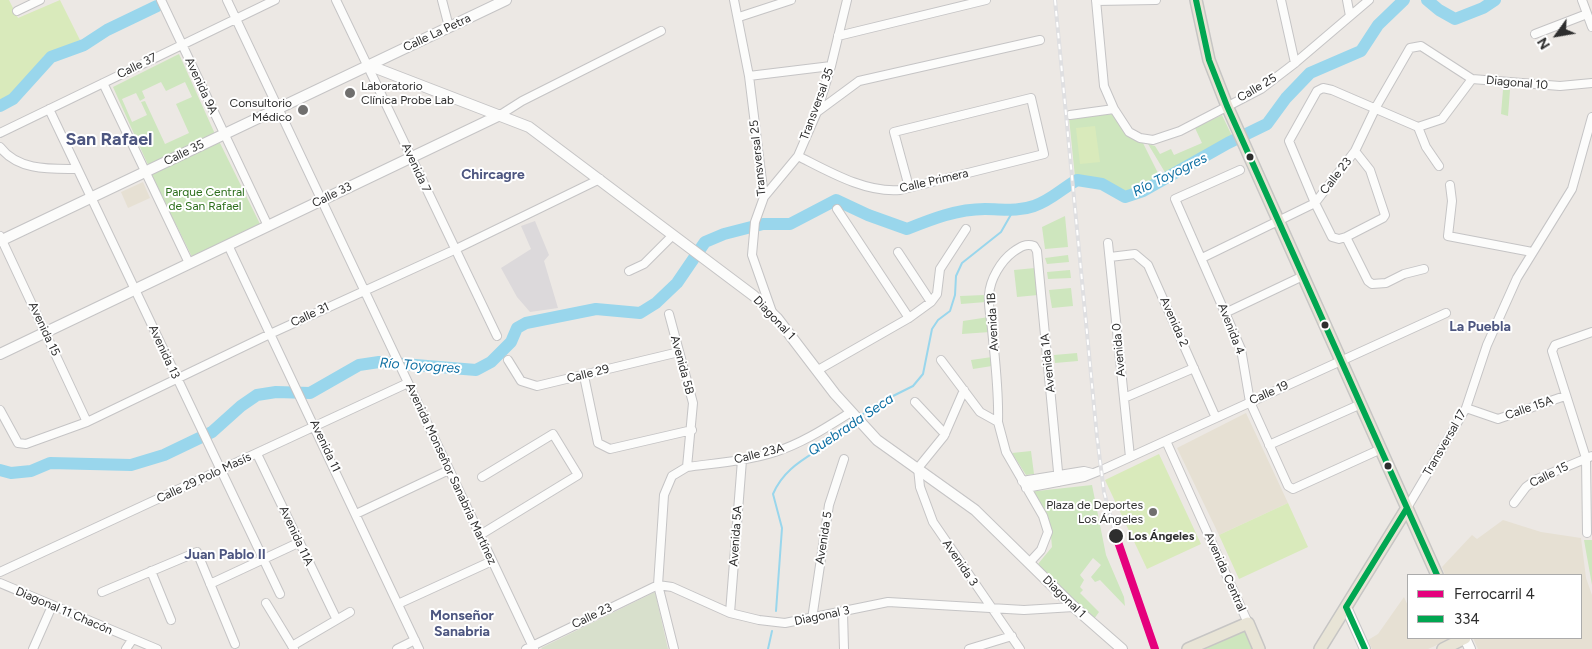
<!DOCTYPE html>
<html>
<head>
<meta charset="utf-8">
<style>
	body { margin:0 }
	#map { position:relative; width:1592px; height:649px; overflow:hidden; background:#ece8e4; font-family:Figtree,sans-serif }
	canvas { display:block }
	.legend { position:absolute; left:1407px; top:574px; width:175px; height:65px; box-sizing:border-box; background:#fff; border:1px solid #ababab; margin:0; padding:6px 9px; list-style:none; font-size:15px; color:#2e2e2e }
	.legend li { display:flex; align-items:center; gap:10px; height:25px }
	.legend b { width:25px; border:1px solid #ababab }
	.north { position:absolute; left:1532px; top:10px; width:50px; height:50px; -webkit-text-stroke:4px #fff; paint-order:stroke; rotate:238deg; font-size:14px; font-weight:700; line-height:20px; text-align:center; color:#2e2e2e }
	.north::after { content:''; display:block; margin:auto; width:18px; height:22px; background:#2e2e2e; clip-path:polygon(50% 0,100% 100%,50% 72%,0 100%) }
</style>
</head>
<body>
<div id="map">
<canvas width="1592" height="649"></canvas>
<ul class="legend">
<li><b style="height:6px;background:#e5007d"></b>Ferrocarril 4</li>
<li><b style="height:6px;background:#00a651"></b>334</li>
</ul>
<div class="north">N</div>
</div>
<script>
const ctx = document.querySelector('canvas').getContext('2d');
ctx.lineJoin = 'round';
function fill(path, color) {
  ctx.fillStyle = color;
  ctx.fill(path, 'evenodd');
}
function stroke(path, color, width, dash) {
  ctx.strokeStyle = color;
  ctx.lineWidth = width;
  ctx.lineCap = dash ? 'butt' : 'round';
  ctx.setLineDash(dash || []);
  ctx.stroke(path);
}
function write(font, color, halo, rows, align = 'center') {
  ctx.font = font + ' Figtree,sans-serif';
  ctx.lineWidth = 4;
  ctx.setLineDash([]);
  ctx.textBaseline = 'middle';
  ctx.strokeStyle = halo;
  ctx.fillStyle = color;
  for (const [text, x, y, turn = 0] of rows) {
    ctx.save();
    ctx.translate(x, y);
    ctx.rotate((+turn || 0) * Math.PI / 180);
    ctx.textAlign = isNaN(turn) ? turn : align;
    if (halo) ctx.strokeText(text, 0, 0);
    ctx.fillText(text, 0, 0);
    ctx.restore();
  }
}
const industrial = new Path2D(`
	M535,221L549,255L544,261L558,308L530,312L517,297L501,268L531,249L521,226Z`);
const education = new Path2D(`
	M143,182L150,198L128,208L121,192Z
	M1246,413L1288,503L1219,535L1177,448Z
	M1503,520L1541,532L1581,538L1586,578L1592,595V649H1478L1473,638H1581V575H1445L1442,567L1472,535L1477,539Z
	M1404,597L1408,606V638H1453L1428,649H1372L1368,640L1378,634Z`);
const green = new Path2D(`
	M179,54L215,134L148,165L113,87ZM161,82L166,91L185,82L192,97L176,104L189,133L165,144L145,101L141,102L147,115L132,122L122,99L136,93L140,101L145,98L142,91Z
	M1503,90H1510L1508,116L1501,114Z
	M1112,114L1130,137L1143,143L1160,177L1125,193L1104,180L1075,177L1069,118Z
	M1222,115L1233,138L1166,174L1148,144L1155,146L1160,154L1171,149L1174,155L1202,143L1195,128Z
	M219,141L260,224L192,257L151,174Z
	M1065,216L1068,247L1045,249L1042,227Z
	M1068,255L1069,262L1047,264L1045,258Z
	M1035,268L1038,295L1017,297L1014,270Z
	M1070,270L1071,278L1048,279L1047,272Z
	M1071,288L1073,306L1052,308L1049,290Z
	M985,295L986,302L961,304L960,296Z
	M989,317L990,332L962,334L963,321Z
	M1077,353L1078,361L1055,363L1054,355Z
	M992,357V366L973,369L971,360Z
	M1031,451L1034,474L1026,475L1012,453Z
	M1092,485L1106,555L1124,597L1125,606L1100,580L1095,582L1091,577L1101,565L1093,558L1080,575L1084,580L1080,587L1083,590L1080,593L1099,612L1094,619L1063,592L1038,564L1052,547L1050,525L1028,492Z
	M1584,540H1592V585Z
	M1245,629L1253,649H1199Z`);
const cemetery = new Path2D(`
	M655,592L668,649H542L541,648Z`);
const pitch = new Path2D(`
	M0,0H9L18,18L60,0L80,40L44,56L31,78L12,95L0,100Z
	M1095,126L1100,162L1080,164L1076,128Z
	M1159,454L1201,544L1147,569L1105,480Z
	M1288,503L1308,547L1239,579L1219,535Z`);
const stream = new Path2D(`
	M860,416L879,403L913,386L923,374L932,329L938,320L950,311L955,295L956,276L962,263L1001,232L1013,211
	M776,611L782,528L773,494C784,468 805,459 827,444C836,437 844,427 854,421
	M768,649L772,631`);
const river = new Path2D(`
	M1427,0L1439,10L1455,19L1483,8L1495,0
	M0,106L13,99L51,57L84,45L107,30L157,6
	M0,470L11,473L31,471L50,463L131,465L164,455L212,432L241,406L257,395L276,392L310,393L359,365L379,362L476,370L491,362L511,342L517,328L526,323L596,309L640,313L656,303L677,283L705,242L724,234L763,224H790L836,200L868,215L907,229C932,219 957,209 985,209C1003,209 1017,212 1034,206C1050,201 1063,188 1077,180L1102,184L1125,197L1143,191L1228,143L1267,124L1286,98L1310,73L1361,51L1378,25L1404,0`);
const street = new Path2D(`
	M161,0L268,226
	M227,0L534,649
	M336,0L497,336
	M442,0L449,27
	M734,0L749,76L764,197L755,222L752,255L772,312
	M1096,0L1104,86L1114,109L1129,132L1140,138L1153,140L1180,131L1261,89L1295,63L1369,0
	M1281,0L1295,63
	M1347,0L1350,16
	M1582,0L1592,27
	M1096,1L1156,0
	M17,11L40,0
	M739,17L791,0
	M1535,34L1587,14
	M838,36L986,0
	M749,76L831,66
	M103,83L189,263
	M49,109L280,594
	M817,112L859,81L1040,40
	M500,115L522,101L661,31
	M1070,115L1114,109
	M1418,127L1442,119L1472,79
	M0,133L275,0
	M0,147C18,171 51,169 77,169
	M798,156C828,171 865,193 900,190L1044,154L1031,98L894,132L909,187
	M1240,170L1175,199L1241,349L1250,402L1288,486L1293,489L1381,449
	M1450,185L1452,201L1448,236L1532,252
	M764,197L798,156L817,112L831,66L847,0
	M837,209L909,318
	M0,236L87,422
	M1346,237L1383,218L1385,215L1370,170L1355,151
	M1108,243L1130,457
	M228,245L419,649
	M898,252L931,302
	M1110,257L1135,254L1148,265L1216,418
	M1202,258L1315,203L1355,151L1376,107L1410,48L1421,46L1472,79L1560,86L1592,83
	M1424,269L1404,274L1386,283L1372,284L1368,281L1346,237L1339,239L1332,237L1315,203L1289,141L1317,91L1323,88L1332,90L1418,127L1426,147L1439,166
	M629,271L644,264L672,236
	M1225,313L1303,276
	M669,314L693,403L687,467L672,476L664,495L658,585L674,649
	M508,360L521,381L537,386L679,352
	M941,360L980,412L998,422L1006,452L1043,516L1048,532L1041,550L1029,563
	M818,370L909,318L931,302L937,294L940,269L966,229
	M584,376L598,443L610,449L692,430
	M964,390L944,436L918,468L920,487L933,522L1020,649
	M1124,398L1194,368
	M915,402L945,434
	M1466,408L1498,419L1565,396
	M0,410L18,443L26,444L87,422L270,334L454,250L600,179
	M998,422C999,391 995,360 992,329C991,318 988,306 989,295C990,279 1001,261 1013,252C1020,247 1026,243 1034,246L1037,251L1059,482
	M1166,441L1248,623
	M1269,445L1361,404
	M257,454L336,618
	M687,467C717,463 747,461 775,452C803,443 827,427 851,412
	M1022,481L1084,471L1092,473
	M1026,488L1084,477L1104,469L1446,313
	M1514,503L1526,487L1537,479L1592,456
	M1407,508L1466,408L1487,345L1517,278L1572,189L1592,117
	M356,514L449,470
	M1587,533L1586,458L1552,351L1555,345L1592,332
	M480,535L578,475L553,434L482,477
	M151,571L171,620
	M0,572L408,383
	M0,583L157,649
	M210,584L298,543
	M658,585L672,587L730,613L759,620L785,623L888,602L1024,610L1074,607
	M102,592L197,552L235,644
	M266,603L294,649
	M398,604L492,561
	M843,612L844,649
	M730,613L742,460
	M812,619L829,505L844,459
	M292,646L350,612
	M33,649L52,606
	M126,649L132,640
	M397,649L415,640
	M526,649L658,585
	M969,649L1012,636`);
const secondary = new Path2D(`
	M368,65L529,127L754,296L777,318L835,394L877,440L975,510L1074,607L1122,649
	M0,241L506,0
	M0,354L500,115
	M1346,607L1365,649
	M1465,638L1470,649`);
const primary = new Path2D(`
	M1196,0L1209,60L1227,106L1437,575
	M1188,649L1248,623L1259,649
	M1320,649L1407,508
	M1443,649L1465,638`);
const rail = new Path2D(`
	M1055,0L1097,437L1104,492L1116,536`);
const bus1 = new Path2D(`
	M1196,0L1209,60L1227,106L1437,575
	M1365,649L1346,607L1407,508`);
const rail1 = new Path2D(`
	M1116,536L1155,649`);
const markers = [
	[350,93,6,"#706f6e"],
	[303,110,6,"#706f6e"],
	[1250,157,4.5,"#2e2e2e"],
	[1325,325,4.5,"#2e2e2e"],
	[1388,466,4.5,"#2e2e2e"],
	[1153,512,5,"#706f6e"],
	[1116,536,8,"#2e2e2e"]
];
const streetNames = [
	["Calle La Petra",437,33,-25],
	["Calle 37",137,66,-26],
	["Diagonal 10",1517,83,5],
	["Avenida 9A",201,86,65],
	["Calle 25",1257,88,-31],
	["Transversal 35",817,104,-70],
	["Calle 35",184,153,-26],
	["Transversal 25",758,158,-96],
	["Avenida 7",416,168,65],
	["Calle 23",1336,176,-52],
	["Calle Primera",934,181,-13],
	["Calle 33",332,195,-26],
	["Calle 31",310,315,-25],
	["Diagonal 1",774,318,47],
	["Avenida 1B",993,322,-93],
	["Avenida 2",1174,322,66],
	["Avenida 15",44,329,65],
	["Avenida 4",1231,329,69],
	["Avenida 0",1119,350,-95],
	["Avenida 13",164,352,65],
	["Avenida 1A",1048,363,-96],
	["Avenida 5B",682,365,75],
	["Calle 29",588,374,-14],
	["Calle 19",1269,393,-24],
	["Calle 15A",1529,408,-19],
	["Transversal 17",1445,443,-60],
	["Avenida 11",325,446,65],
	["Calle 23A",759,454,-14],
	["Avenida Monseñor Sanabria Martínez",451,474,65],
	["Calle 15",1549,475,-26],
	["Calle 29 Polo Masís",204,478,-25],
	["Avenida 11A",296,536,65],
	["Avenida 5A",736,536,-86],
	["Avenida 5",824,538,-81],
	["Avenida 3",960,563,56],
	["Avenida Central",1225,572,66],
	["Diagonal 1",1064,597,44],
	["Diagonal 11 Chacón",64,611,23],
	["Calle 23",592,616,-26],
	["Diagonal 3",822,616,-12]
];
const poiNames = [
	["Laboratorio",361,86,"left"],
	["Clínica Probe Lab",361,100,"left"],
	["Consultorio",292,103],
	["Médico",292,117],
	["Plaza de Deportes",1143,505],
	["Los Ángeles",1143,519]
];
const parkNames = [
	["Parque Central",205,192],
	["de San Rafael",205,206]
];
const stopNames = [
	["Los Ángeles",1128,536]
];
const neighbourhoodNames = [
	["Chircagre",493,175],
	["La Puebla",1480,327],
	["Juan Pablo II",225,555],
	["Monseñor",462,616],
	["Sanabria",462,632]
];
const waterNames = [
	["Río Toyogres",1170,175,-26],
	["Río Toyogres",420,366,4],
	["Quebrada Seca",851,425,-34]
];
const districtNames = [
	["San Rafael",109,140]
];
fill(industrial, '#dcd9db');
fill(education, '#e6e0d3');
fill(green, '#cee6be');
fill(cemetery, '#d8e0cc');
fill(pitch, '#d9eabb');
stroke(stream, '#99d6ec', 2);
stroke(river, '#99d6ec', 12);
stroke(street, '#c5c4c5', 10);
stroke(secondary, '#c5c4c5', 12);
stroke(primary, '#c6c5c4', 14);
stroke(street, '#fcfcfb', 8);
stroke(secondary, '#fcfcfb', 10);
stroke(primary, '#e8e4d6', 11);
stroke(rail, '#dfdfe1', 4);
stroke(rail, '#fff', 2, [5.5]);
stroke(bus1, '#00a651', 6);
stroke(rail1, '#e5007d', 8);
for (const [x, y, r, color] of markers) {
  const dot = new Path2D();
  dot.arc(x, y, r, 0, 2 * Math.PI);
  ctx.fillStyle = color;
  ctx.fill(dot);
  stroke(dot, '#fff', 2);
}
write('12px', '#2e2e2e', '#fff', streetNames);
write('12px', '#2e2e2e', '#fff', poiNames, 'right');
write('12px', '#2c6e1b', '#fff', parkNames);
write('bold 12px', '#2e2e2e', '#fff', stopNames, 'left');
write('bold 14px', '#4d5680', '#fff', neighbourhoodNames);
write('italic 14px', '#0d6fa3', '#fff', waterNames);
write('bold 18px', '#4d5680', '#fff', districtNames);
</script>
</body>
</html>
